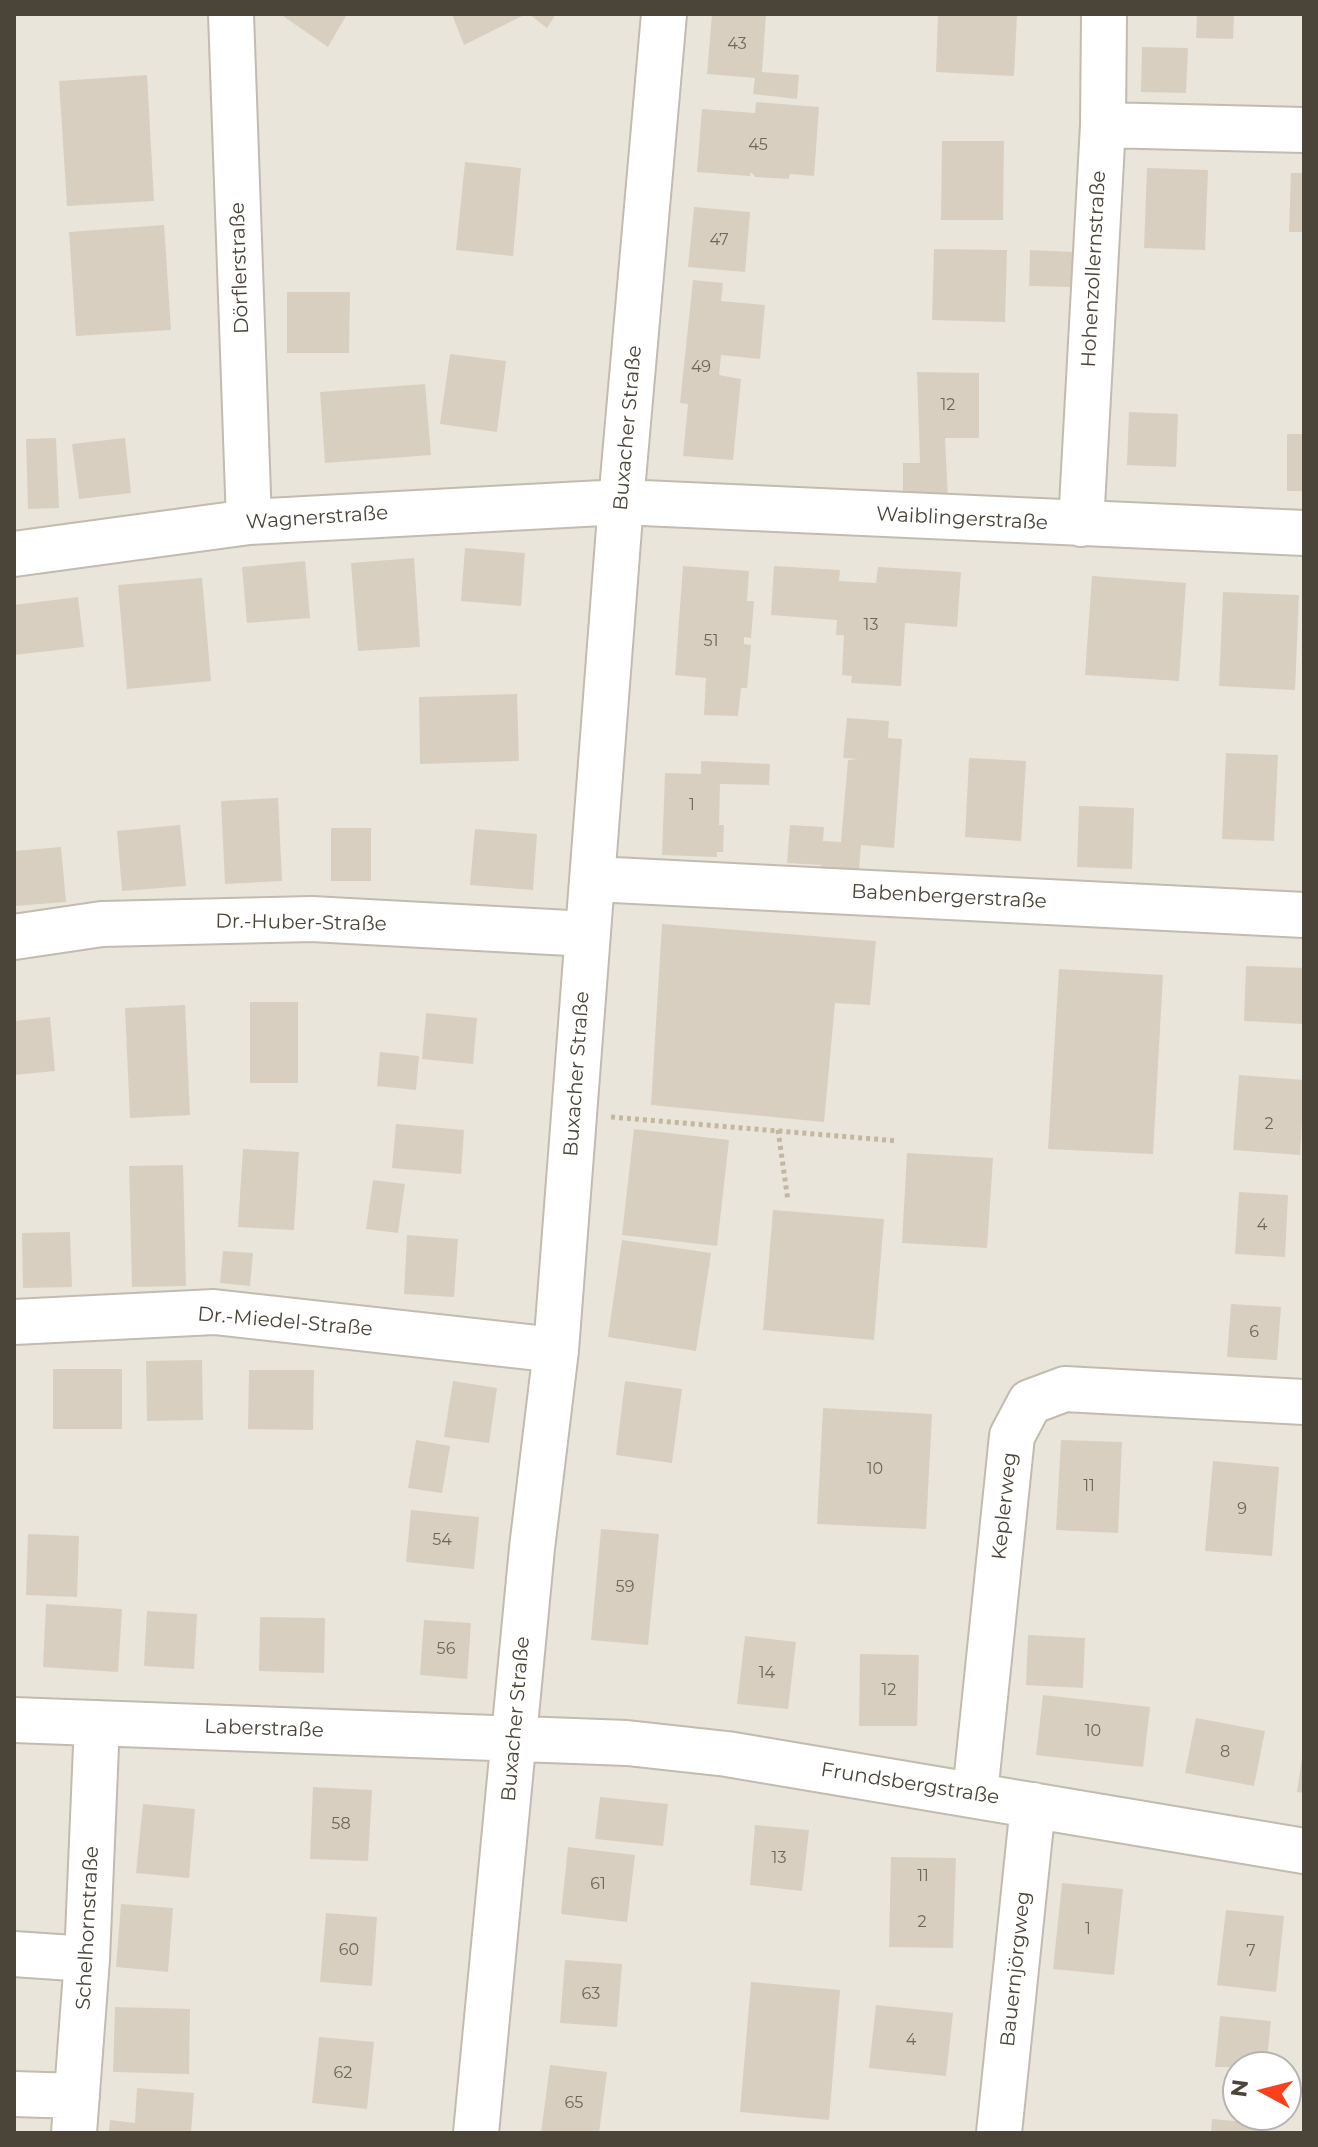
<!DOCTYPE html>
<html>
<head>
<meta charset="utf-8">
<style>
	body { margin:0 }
	#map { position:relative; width:1318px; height:2147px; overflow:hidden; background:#f6f3ec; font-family:Montserrat,sans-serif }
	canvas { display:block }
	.frame { position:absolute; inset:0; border:16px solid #4b4439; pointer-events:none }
	.north { position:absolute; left:1222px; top:2051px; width:80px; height:80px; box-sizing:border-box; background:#fff; border:2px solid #b7b4b0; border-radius:50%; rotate:277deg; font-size:22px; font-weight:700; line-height:32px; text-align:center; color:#4b4439 }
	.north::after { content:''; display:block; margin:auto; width:28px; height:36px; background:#fc3f1d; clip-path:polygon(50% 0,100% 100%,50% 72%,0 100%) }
</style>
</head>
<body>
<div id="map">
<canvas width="1318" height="2147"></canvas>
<div class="frame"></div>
<div class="north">N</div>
</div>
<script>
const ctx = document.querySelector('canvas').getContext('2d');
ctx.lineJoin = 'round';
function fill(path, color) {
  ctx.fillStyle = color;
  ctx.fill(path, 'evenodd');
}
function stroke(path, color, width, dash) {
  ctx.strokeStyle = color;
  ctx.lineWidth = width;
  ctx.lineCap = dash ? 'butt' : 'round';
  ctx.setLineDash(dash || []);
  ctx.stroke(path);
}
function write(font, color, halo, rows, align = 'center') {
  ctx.font = font + ' Montserrat,sans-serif';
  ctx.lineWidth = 7;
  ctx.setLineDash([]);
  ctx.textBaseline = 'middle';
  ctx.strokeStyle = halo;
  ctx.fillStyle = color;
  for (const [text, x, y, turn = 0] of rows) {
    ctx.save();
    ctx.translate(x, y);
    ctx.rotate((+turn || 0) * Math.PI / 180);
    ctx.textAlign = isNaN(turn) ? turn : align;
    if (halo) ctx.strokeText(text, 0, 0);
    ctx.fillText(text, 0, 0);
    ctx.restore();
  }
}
const residential = new Path2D(`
	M14,14H1304V2133H14ZM1238,2067H1286V2115H1238Z`);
const building = new Path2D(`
	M280,14H347L328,47Z
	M452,14H526L464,45Z
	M529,14H556L547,28Z
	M712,14H766L762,72L799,75L797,99L753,94L755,78L707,74Z
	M938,14H1017L1014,76L936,72Z
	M1197,14H1234L1233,39L1196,38Z
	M1142,47L1188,48L1186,93L1141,92Z
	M147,75L154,201L67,206L59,81Z
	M756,102L819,107L814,176L790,174L789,179L755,177L751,172L750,176L697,172L702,109L755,113Z
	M942,141H1004L1003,220H941Z
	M465,162L521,168L513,256L456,250Z
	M1147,168L1208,170L1205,250L1144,248Z
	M1291,173H1304V232H1289Z
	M694,207L750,212L745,272L688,267Z
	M164,225L171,330L76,336L69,232Z
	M934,249L1007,250L1005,322L932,320Z
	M1030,250L1074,252L1073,287L1029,286Z
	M693,280L723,283L721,301L765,305L760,359L721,355L719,375L741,379L733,460L683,456L688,404L680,403Z
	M287,292H350L349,353H287Z
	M450,354L506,361L497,432L440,424Z
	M917,372L979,373V438H945L948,499L903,497V463H920Z
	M425,384L431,455L325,463L320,392Z
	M1129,412L1178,414L1176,467L1127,465Z
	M1287,434H1304V491H1287Z
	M56,438L59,508L28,509L26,439Z
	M125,438L131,493L79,499L72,444Z
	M465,548L525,553L521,606L461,601Z
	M414,558L420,647L358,651L351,563Z
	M305,561L310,618L247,623L242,567Z
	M683,566L749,571L747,601H754L751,638L744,637V644L751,645L747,688H741L738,716L704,715L706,678L675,675Z
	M774,566L840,570L839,581L876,583L878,567L961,572L957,627L905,623L901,686L851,683L852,676L842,675L844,635H836L837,620L771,615Z
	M1092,576L1186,583L1179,681L1085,675Z
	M202,578L211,681L127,689L118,585Z
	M1223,592L1299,595L1295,690L1219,686Z
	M78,597L84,647L14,655V605Z
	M517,694L519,761L420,764L419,697Z
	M847,718L889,721L888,738L902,739L894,848L861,845L858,881L820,878L821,865L787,863L790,825L824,827L823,841L841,842L848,760L858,759L843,758Z
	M1226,753L1278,755L1274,841L1222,839Z
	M969,758L1026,761L1021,841L965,837Z
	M701,761L770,764L769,785L720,784L719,825H724L723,852H717V857L662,855L665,773L701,774Z
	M278,798L282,881L225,884L221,801Z
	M1079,806L1134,808L1132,869L1077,867Z
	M180,825L186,886L122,891L117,831Z
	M331,828H371V881H331Z
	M475,829L537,834L533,890L470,885Z
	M61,847L66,902L14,906V851Z
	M662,924L876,941L870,1005L835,1003L824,1122L651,1105Z
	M1246,966L1304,968V1024L1244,1021Z
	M1059,969L1163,975L1153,1154L1048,1149Z
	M250,1002H298V1083H250Z
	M185,1005L190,1115L130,1118L125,1008Z
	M426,1013L477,1018L473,1064L422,1059Z
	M50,1017L55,1071L14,1075V1021Z
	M380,1052L419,1056L416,1090L377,1086Z
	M1239,1075L1304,1080L1300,1155L1233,1150Z
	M396,1124L464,1130L461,1174L392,1168Z
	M634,1129L729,1140L717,1246L622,1235Z
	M243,1149L299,1152L294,1230L238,1227Z
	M907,1153L993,1158L987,1248L902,1243Z
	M183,1165L186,1286L132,1287L129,1166Z
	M373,1180L405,1184L398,1233L366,1229Z
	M1239,1192L1288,1195L1285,1257L1235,1254Z
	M773,1210L884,1219L874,1340L763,1330Z
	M70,1232L72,1287L23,1288L22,1233Z
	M407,1235L458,1239L454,1297L404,1294Z
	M622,1240L711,1253L696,1351L608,1337Z
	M223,1251L253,1253L250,1286L220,1283Z
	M1231,1304L1281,1307L1277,1360L1227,1357Z
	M202,1360L203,1420L147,1421L146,1361Z
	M53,1369H122V1429H53Z
	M249,1370H314L313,1430L248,1429Z
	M453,1381L497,1388L489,1443L444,1437Z
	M625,1381L682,1389L672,1463L616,1455Z
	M823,1408L932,1414L926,1529L817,1524Z
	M416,1440L450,1446L442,1493L408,1488Z
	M1061,1440L1122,1442L1118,1533L1056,1530Z
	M1213,1461L1279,1467L1272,1556L1205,1551Z
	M411,1510L479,1517L474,1569L406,1562Z
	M601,1529L659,1534L648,1645L591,1640Z
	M28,1534L79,1536L77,1597L26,1595Z
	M46,1604L122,1609L118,1672L43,1667Z
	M147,1611L197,1614L194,1669L144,1666Z
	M260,1617L325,1618L324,1673L259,1671Z
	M424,1620L471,1623L467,1679L420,1675Z
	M1028,1635L1085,1638L1083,1688L1026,1685Z
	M745,1636L796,1642L788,1709L737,1704Z
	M860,1654L919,1655L917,1726H859Z
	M1043,1695L1150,1707L1143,1767L1036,1755Z
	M1196,1718L1265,1731L1254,1786L1185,1773Z
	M1302,1758L1304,1759V1793L1297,1792Z
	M313,1787L372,1790L368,1861L310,1859Z
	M600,1797L668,1804L663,1846L595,1839Z
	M143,1804L195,1809L189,1878L136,1873Z
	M755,1825L809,1830L802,1891L750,1885Z
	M568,1847L635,1855L627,1922L561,1914Z
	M891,1857L956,1858L953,1948L889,1947Z
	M1062,1883L1123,1889L1114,1975L1053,1969Z
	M121,1904L173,1908L168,1972L116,1967Z
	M1226,1910L1284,1916L1276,1992L1217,1985Z
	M326,1913L377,1917L372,1986L320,1982Z
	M565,1960L622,1964L617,2027L560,2023Z
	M751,1982L840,1990L829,2120L740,2112Z
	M876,2005L953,2013L946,2076L869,2068Z
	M115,2007L190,2009L189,2074L113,2072Z
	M1220,2016L1271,2021L1266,2067H1215Z
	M319,2037L374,2042L367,2109L312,2103Z
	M550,2065L607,2072L599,2133H541Z
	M137,2088L194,2093L191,2133H109L110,2120L135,2123Z
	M1212,2119L1258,2123L1257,2133H1211Z`);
const path = new Path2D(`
	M611,1117L898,1141
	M778,1130L788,1201`);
const minor = new Path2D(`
	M231,14L249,522
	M1103,125L1304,130
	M1081,524L1103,125L1104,14
	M14,554L249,522L621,502L1304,533
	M594,879L1304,915
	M14,937L102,924L312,919L588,934
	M14,1322L214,1312L556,1350
	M14,1720L627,1743L727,1754L1304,1851
	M975,1794L1012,1436L1030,1402L1065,1389L1304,1402
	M14,1954L87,1959
	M14,2094L77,2096
	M74,2133L87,1959L97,1723
	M476,2133L532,1548L556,1350L621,502L664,14
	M999,2133L1033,1805`);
const numberNames = [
	["43",737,44],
	["45",758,145],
	["47",719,240],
	["49",701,367],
	["12",948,405],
	["13",871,625],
	["51",711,641],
	["1",692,805],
	["2",1269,1124],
	["4",1262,1225],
	["6",1254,1332],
	["10",875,1469],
	["11",1089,1486],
	["9",1242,1509],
	["54",442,1540],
	["59",625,1587],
	["56",446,1649],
	["14",767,1673],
	["12",889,1690],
	["10",1093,1731],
	["8",1225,1752],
	["58",341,1824],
	["13",779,1858],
	["11",923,1876],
	["61",598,1884],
	["2",922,1922],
	["1",1088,1929],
	["60",349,1950],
	["7",1251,1951],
	["63",591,1994],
	["4",911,2040],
	["62",343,2073],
	["65",574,2103]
];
const streetNames = [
	["Dörflerstraße",240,268,-92],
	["Hohenzollernstraße",1094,269,-87],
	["Buxacher Straße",628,428,-85],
	["Wagnerstraße",317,518,-4],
	["Waiblingerstraße",962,519,3],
	["Babenbergerstraße",949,897,3],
	["Dr.-Huber-Straße",301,923,1],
	["Buxacher Straße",577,1074,-86],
	["Dr.-Miedel-Straße",285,1322,5],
	["Keplerweg",1005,1506,-84],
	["Buxacher Straße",516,1719,-85],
	["Laberstraße",264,1729,2],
	["Frundsbergstraße",910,1784,9],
	["Schelhornstraße",88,1928,-87],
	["Bauernjörgweg",1016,1969,-84]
];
fill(residential, '#eae5da');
fill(building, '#d8cfc1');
stroke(minor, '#c2bbae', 48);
stroke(path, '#c4b79f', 5, [4, 4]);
stroke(minor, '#fff', 44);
write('16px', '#6e675b', null, numberNames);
write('20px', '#4b4439', '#fff', streetNames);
</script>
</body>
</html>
